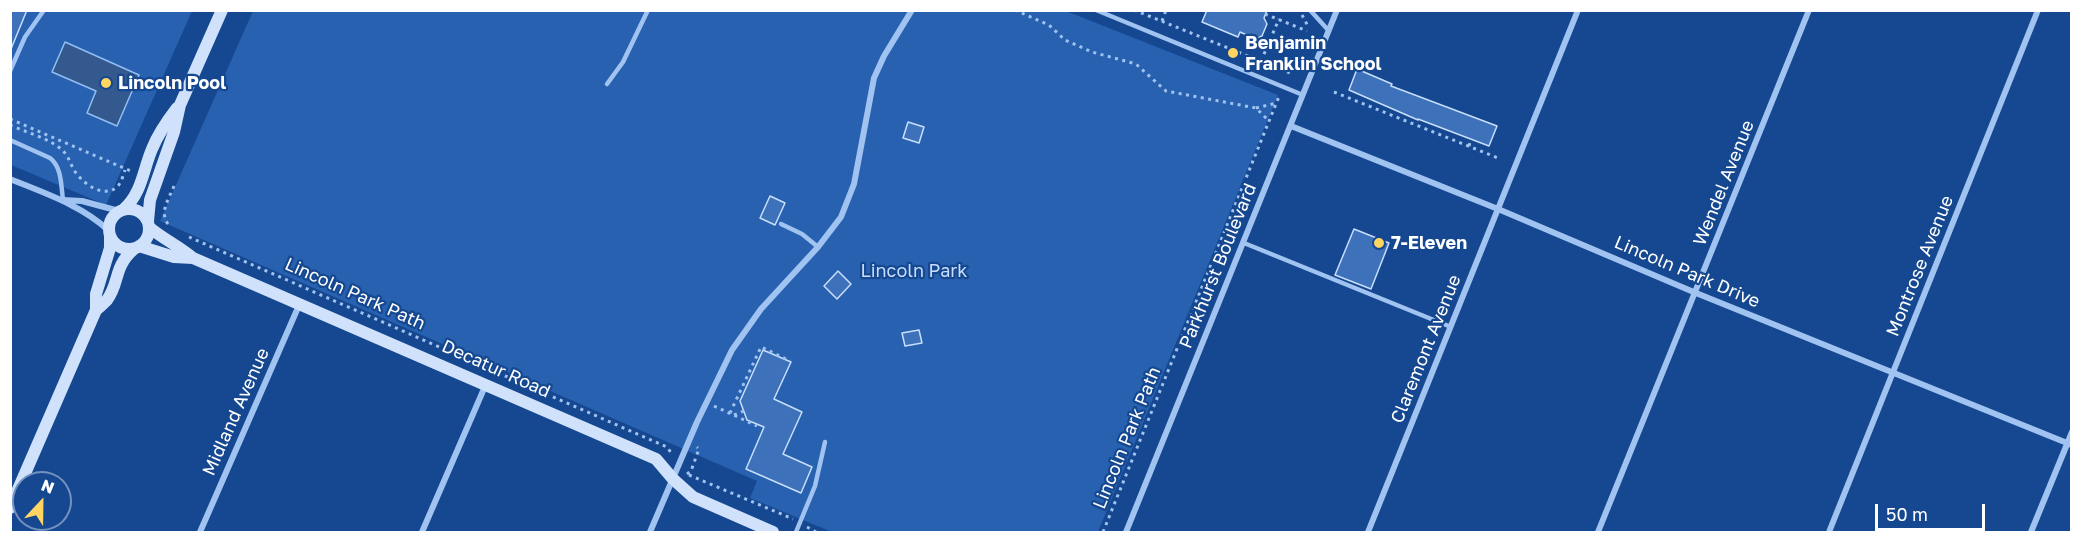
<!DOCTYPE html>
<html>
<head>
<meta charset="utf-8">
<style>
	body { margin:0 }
	#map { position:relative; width:2082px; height:543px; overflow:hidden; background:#154890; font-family:"Golos Text",sans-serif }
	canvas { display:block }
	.frame { position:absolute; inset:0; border:12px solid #fff; pointer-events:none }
	.north { position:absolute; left:12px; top:471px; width:60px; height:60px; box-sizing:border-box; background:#154890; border:2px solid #7391bc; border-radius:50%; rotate:22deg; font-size:16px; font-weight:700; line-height:24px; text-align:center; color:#fff }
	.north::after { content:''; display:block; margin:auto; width:21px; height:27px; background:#ffd561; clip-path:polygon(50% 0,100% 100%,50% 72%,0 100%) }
	.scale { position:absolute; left:1875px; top:504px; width:110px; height:27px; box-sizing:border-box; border:3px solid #fff; border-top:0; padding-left:8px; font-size:18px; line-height:21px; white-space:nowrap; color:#fff; -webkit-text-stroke:4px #154890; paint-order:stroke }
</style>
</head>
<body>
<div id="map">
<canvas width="2082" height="543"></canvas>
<div class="frame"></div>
<div class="north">N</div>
<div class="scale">50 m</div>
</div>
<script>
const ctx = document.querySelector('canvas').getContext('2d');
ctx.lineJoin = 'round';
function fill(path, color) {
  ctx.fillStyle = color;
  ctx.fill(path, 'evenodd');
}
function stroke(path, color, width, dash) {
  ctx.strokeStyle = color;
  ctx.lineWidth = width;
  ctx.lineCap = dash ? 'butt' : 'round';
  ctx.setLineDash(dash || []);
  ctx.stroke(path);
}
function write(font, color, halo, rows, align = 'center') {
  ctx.font = font + ' "Golos Text",sans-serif';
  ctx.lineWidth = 4.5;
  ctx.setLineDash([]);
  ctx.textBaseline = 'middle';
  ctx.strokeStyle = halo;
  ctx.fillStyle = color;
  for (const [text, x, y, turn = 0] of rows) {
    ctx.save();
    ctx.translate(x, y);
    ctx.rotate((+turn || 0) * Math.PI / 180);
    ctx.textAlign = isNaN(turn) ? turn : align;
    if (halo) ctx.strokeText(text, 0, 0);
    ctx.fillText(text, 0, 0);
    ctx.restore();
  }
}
const green = new Path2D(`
	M11,11H192L106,205L11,165Z
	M253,11H1066L1278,95L1098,532H832L750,498L757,481L160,221Z`);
const water = new Path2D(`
	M65,42L139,75L117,126L87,113L96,91L52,72Z`);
const building = new Path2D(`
	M10,10H27L11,49H10Z
	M1207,10H1267L1264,18L1267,24L1262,36L1256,39L1240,32L1238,37L1202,22Z
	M1357,69L1392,84L1391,86L1497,126L1489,146L1418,119V120L1349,90Z
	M908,122L924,127L919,143L903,138Z
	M770,196L785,203L775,225L760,218Z
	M1354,229L1389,243L1371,289L1335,275Z
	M838,271L851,284L837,299L824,286Z
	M919,330L922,343L905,346L902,333Z
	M763,350L791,362L774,399L802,412L783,454L812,467L801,493L746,469L764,427L747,420L740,401Z`);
const path = new Path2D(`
	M1015,10L1049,25L1065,40L1092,52L1136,64L1166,91L1256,108L1269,121
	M1134,10L1290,73
	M1265,14L1307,31
	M1302,15L1309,28
	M1162,21L1166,10
	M1261,61L1279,19
	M1334,92L1498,158
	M1256,108L1277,103
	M10,119L133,172
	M10,125C25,132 51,139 62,150C68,155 70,163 74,170C82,183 103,199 117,187C122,182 123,175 125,170
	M1469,146L1471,139
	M168,224C159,212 169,199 174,186
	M189,237L667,447L672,454
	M714,406L757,426
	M730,413L761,347L790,361
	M734,415L744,411
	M687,474L691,471L699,449L697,447
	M689,475L793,519
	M807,527L816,532
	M1103,532L1280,94`);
const lane = new Path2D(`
	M1096,10L1303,95
	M1310,10L1329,31
	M10,71L25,37L44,10
	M607,84L623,62L648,10
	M10,140L50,158C62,167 61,186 63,200
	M781,224L802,234L818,247
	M1244,243L1451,327
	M796,532L815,486L825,442`);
const street = new Path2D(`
	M1291,126L1498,209L1696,293L2072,445
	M10,179C44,193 81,205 108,230
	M63,200L82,201L119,211
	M200,532L300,303
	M422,532L486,384
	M650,532L697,422L732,350L761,309L818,247L841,217L854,184L874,78L884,56L912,10
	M1126,532L1337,10
	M1368,532L1578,10
	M1598,532L1809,10
	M1829,532L2038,10
	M2031,532L2072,432`);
const secondary = new Path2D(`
	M109 229a20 20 0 1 1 40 0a20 20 0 1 1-40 0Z
	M124,209C142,193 143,170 152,149C158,134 167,121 177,108
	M148,221L150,200L174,132L180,105L222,10
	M149,227C163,239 179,246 193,258L656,459L673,479L693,497L773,532
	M139,246L174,257L193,258
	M96,310V294L110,248V236
	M10,508L96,310C100,307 104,303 107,300C120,283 113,267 134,249`);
const markers = [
	[1233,53,6,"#ffd561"],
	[106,83,6,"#ffd561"],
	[1379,243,6,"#ffd561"]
];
const poiNames = [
	["Benjamin",1245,43],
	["Franklin School",1245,64],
	["Lincoln Pool",118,83],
	["7-Eleven",1391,243]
];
const streetNames = [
	["Wendel Avenue",1724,183,-68],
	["Parkhurst Boulevard",1218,266,-68],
	["Montrose Avenue",1920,266,-68],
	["Lincoln Park Drive",1687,272,23],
	["Lincoln Park Path",355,294,24],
	["Claremont Avenue",1426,349,-68],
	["Decatur Road",496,369,24],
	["Midland Avenue",236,412,-66],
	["Lincoln Park Path",1127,438,-68]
];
const parkNames = [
	["Lincoln Park",914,271]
];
fill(green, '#2761af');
fill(water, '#33598e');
stroke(water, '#93bef4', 1.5);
fill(building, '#3d71b9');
stroke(building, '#c8defc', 1.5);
stroke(path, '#a1c3f1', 3, [3, 4.5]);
stroke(lane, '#a1c3f1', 4.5);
stroke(street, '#a1c3f1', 6);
stroke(secondary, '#d0e2fb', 12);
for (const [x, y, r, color] of markers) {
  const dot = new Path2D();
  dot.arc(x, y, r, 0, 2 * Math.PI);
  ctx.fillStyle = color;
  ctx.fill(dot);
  stroke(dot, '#154890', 2);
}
write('bold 18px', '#fff', '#154890', poiNames, 'left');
write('18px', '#fff', '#154890', streetNames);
write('18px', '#c8defc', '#154890', parkNames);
</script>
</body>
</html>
